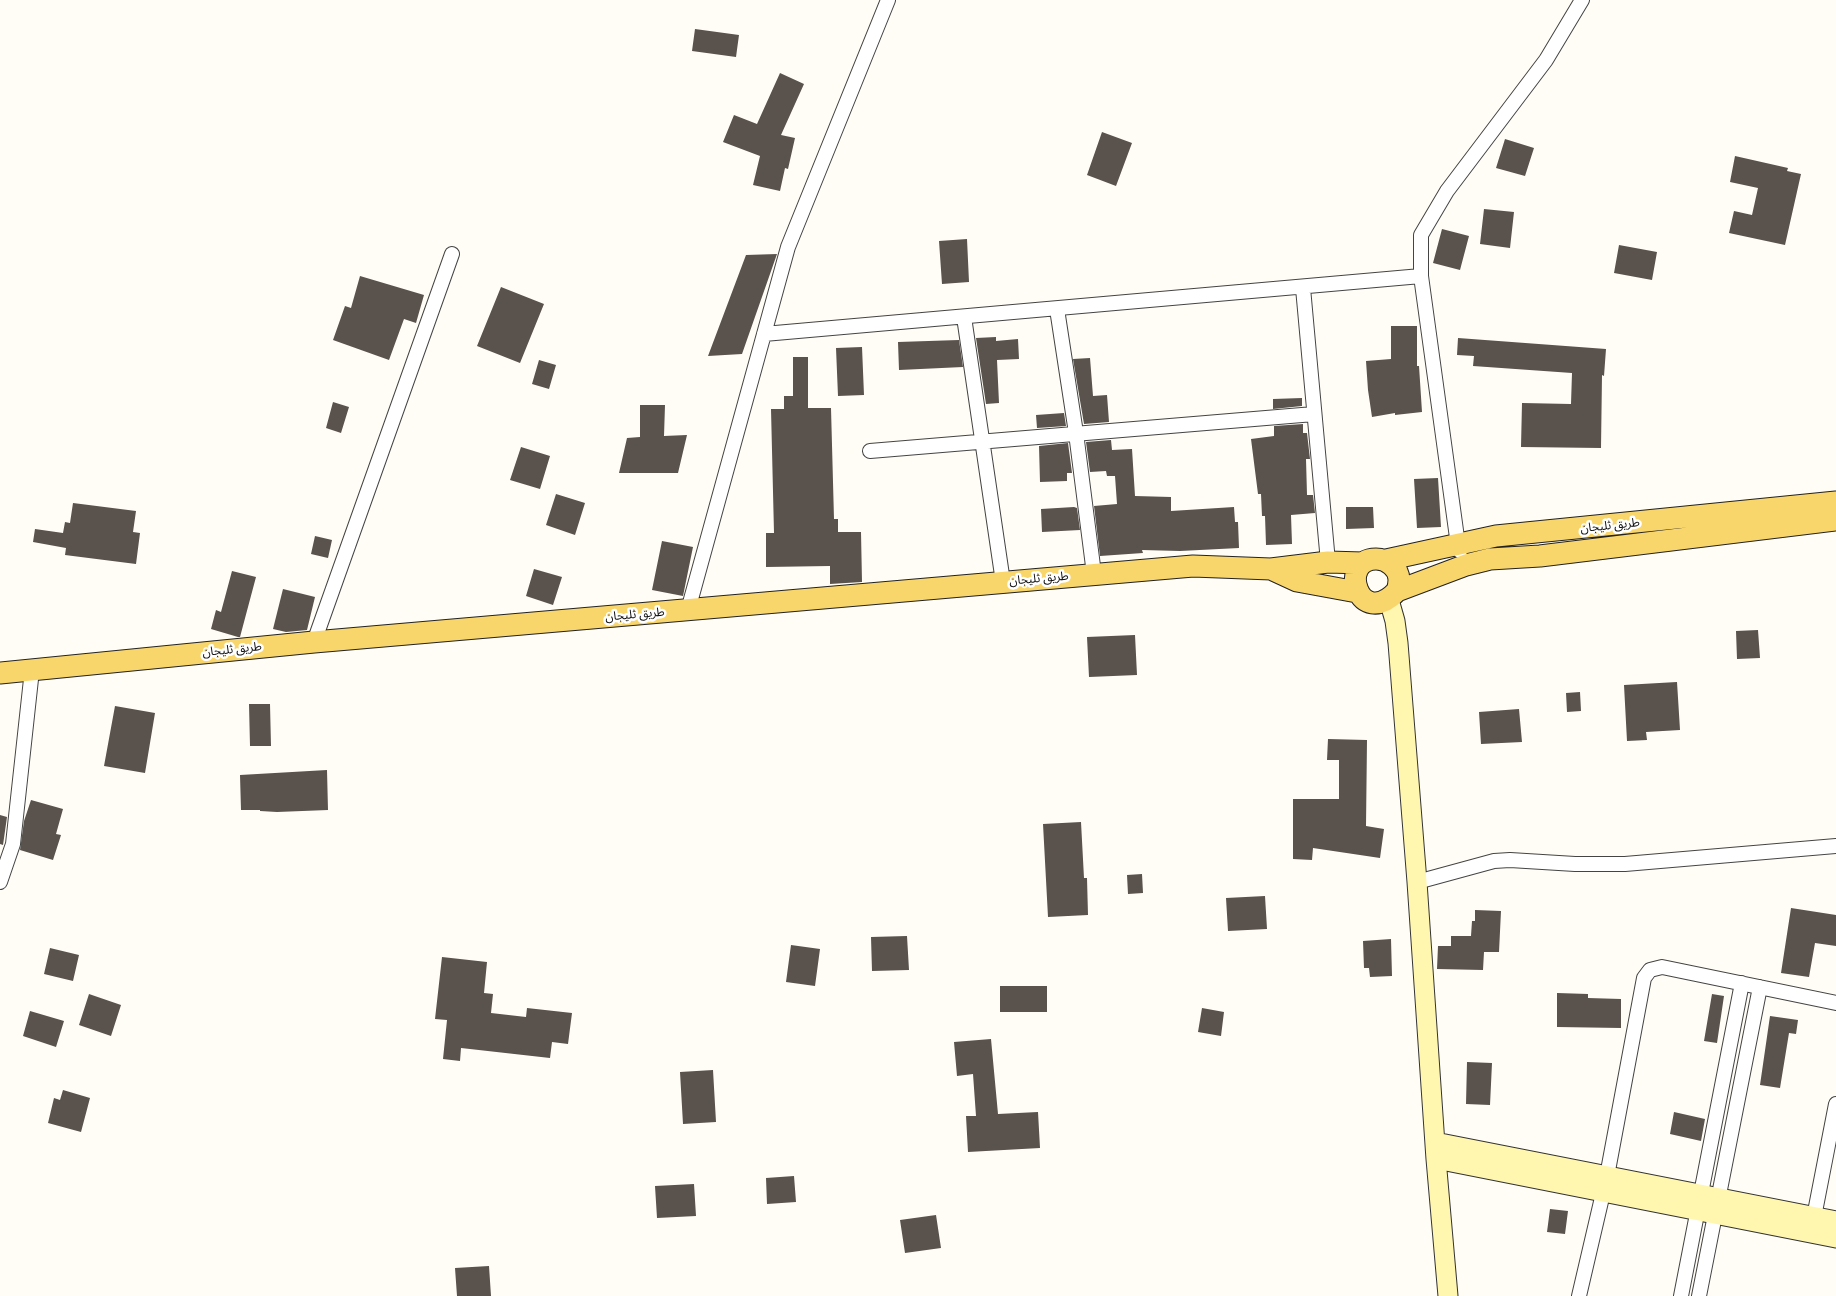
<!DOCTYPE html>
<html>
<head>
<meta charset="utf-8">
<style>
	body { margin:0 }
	canvas { display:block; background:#fffdf5 }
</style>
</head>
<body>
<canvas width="1836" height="1296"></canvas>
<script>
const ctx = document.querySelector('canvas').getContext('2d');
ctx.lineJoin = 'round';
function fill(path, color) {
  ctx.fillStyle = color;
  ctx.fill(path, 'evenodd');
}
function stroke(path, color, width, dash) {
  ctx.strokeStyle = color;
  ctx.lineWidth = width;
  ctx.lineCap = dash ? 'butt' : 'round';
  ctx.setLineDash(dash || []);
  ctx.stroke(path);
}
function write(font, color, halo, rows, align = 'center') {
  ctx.font = font + ' "Source Serif 4","Noto Sans Arabic",serif';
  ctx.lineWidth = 5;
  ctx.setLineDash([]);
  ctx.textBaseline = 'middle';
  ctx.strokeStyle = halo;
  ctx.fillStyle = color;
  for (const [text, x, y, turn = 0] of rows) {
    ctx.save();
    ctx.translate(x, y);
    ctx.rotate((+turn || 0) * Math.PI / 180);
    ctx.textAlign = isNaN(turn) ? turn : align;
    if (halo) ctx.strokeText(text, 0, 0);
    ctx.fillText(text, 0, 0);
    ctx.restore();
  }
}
const building = new Path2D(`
	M695,29L739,35L736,57L692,51Z
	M780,73L804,84L781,135L795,138L788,169L785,168L780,191L753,185L760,156L723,142L734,115L757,124Z
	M1102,132L1132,143L1116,186L1087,175Z
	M1505,139L1534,148L1525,176L1496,168Z
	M1735,156L1788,168L1787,171L1801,174L1785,245L1729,233L1734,211L1752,215L1758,188L1730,182Z
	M1484,209L1514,212L1510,248L1480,244Z
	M1442,229L1469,236L1460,270L1433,263Z
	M967,239L969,282L942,284L939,241Z
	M1619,245L1657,252L1652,280L1614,273Z
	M777,254L742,354L708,356L746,255Z
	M360,276L424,295L416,323L404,319L389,360L333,340L345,306L351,308Z
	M501,287L544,304L520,363L477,346Z
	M1391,326H1417V366H1419L1422,412L1395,415V413L1372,417L1368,390L1366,361L1391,359Z
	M996,337V341L1018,339L1019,359L997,360L999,403L986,404L976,338Z
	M1458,338L1606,349L1604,376L1602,375L1601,448L1521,447L1522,403L1571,404L1572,373L1473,366L1474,356L1457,355Z
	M959,340L963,367L899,370L898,342Z
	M862,347L864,395L838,396L836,348Z
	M793,357H808V408H831L834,519H838V532H861L862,582L830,584V566L766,567V533H774L771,409H784V396H793Z
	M1090,358L1093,396L1107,395L1109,422L1084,424L1073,359Z
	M539,360L556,365L549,389L532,384Z
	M1302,398V406L1273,409V399Z
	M333,402L349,407L341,433L326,428Z
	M640,405H665L664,436L687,435L678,473H619L627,438L640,437Z
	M1064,413L1066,426L1037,428L1036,415Z
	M1303,424V433H1307L1310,459H1306L1307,495H1313L1315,513L1291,515L1292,544L1266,545L1265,516H1262L1261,494H1258L1251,439L1274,436V426Z
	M1111,440L1112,450L1132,449L1135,496L1171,497V511L1234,507L1235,522H1238L1239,548L1180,551L1142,550L1143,553L1100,556L1094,506L1117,504L1115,476H1107L1106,471L1090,472L1086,442Z
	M1068,443L1072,473H1067V481L1040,482L1039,446Z
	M521,447L550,456L540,489L510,480Z
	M1438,478L1441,527L1417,528L1414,479Z
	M556,494L585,503L575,535L546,525Z
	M73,503L136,511L133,532L140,533L136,564L65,555L66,548L33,542L35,529L63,533L65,522L70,523Z
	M1074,507L1077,508L1080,530L1042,532L1041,509Z
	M1346,507H1373L1374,528L1346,529Z
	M315,536L332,540L328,558L311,554Z
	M662,541L693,547L683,596L652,590Z
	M534,569L562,577L553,605L526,596Z
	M232,571L256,577L240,637H238L211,629L216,610L221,612Z
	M283,589L315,597L307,630L286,632L273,629Z
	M1758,630L1760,658L1737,659L1736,631Z
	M1135,635L1137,675L1089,677L1087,637Z
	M1677,682L1680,730L1646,732L1647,740L1627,741L1624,685Z
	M1580,692L1581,711L1567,712L1566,693Z
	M249,704H270L271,746H250Z
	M115,706L155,713L145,773L104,766Z
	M1519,709L1522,742L1481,744L1479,712Z
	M1328,739L1367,740L1366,826L1384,829L1380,858L1313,848L1312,860L1293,859V799H1339V760H1327Z
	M327,770L328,810L277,812L260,811V810H241L240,775Z
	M31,800L63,809L56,834L61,835L53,860L20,850L24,821Z
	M0,815L7,817L3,845L0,844Z
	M1081,822L1084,878H1087L1088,915L1048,917L1043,824Z
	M1142,874L1143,893L1128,894L1127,875Z
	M1265,896L1267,929L1228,931L1226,898Z
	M1791,908L1836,915V946L1815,943L1809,977L1781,973Z
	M1475,910L1501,911L1499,952H1484L1483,970L1437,969L1438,946H1451V936H1471L1472,921H1475Z
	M907,936L909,970L872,971L871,937Z
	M1391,939L1392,976L1370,977L1369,968H1364L1363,941Z
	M791,945L820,949L815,986L786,982Z
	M50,948L79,955L73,981L44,974Z
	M442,957L487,962L484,993L493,994L491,1013L526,1017L527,1008L572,1013L568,1044L552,1042L550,1058L461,1048L460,1061L443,1059L447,1020L435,1019Z
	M1000,986H1047V1012H1000Z
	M1557,993L1588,994V998L1621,999V1028L1557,1027Z
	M89,994L121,1005L111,1036L79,1025Z
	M1712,994L1724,996L1717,1043L1704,1041Z
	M1202,1008L1224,1012L1221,1036L1198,1032Z
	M30,1011L64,1021L56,1047L23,1036Z
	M1770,1016L1798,1020L1796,1034L1789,1033L1780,1088L1760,1085Z
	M991,1039L998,1114L1038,1112L1040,1148L968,1152L966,1116H976L973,1074L957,1076L954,1042Z
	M1467,1062L1492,1063L1490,1105L1466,1104Z
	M713,1070L716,1122L683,1124L680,1072Z
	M63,1090L90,1098L81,1132L48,1123L54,1098L60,1100Z
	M1674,1112L1705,1119L1701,1141L1670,1134Z
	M794,1176L796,1202L767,1204L766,1178Z
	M694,1184L696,1216L657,1218L655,1186Z
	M1550,1209L1568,1211L1565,1234L1547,1232Z
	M936,1215L941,1248L905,1253L900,1220Z
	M489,1266L491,1296H457L455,1268Z`);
const street = new Path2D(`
	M1303,288L1328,562
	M1057,309L1076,433L1094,574
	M964,317L1003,582
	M764,334L1421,276
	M870,451L1314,414
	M1460,551L1458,545L1421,276V235L1447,191L1546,60L1582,0
	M688,610L788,247L888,0
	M314,642L452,254
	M0,882L13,844L32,670
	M1417,882L1494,861L1510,860L1575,864H1625L1836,846
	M1814,1217L1836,1104
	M1579,1296L1607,1176L1644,978L1650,970L1662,967L1836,1003
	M1681,1296L1742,983
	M1699,1296L1760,987`);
const secondary = new Path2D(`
	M1389,600L1395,621L1398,643L1417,882L1436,1159L1448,1296
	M1435,1142L1836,1221
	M1436,1159L1836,1238`);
const primary = new Path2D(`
	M1386,560L1496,536L1836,502
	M1271,569L1297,581L1357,592
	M1397,591C1398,588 1399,583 1399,580C1399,568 1387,559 1376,559C1337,559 1359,631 1397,591L1466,565L1490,559L1540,556L1836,520
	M0,673L314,642L1193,566L1271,569L1328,562L1363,563`);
const streetNames = [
	["طريق ثليجان",1610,526,-6],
	["طريق ثليجان",1039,579,-5],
	["طريق ثليجان",635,615,-5],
	["طريق ثليجان",232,650,-6]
];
fill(building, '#5a524d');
stroke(street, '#444', 16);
stroke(secondary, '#333', 21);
stroke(primary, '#222', 23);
stroke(street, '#fff', 14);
stroke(secondary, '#fff6b0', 19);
stroke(primary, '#f9d66b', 21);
write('12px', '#111', '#fff', streetNames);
</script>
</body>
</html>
